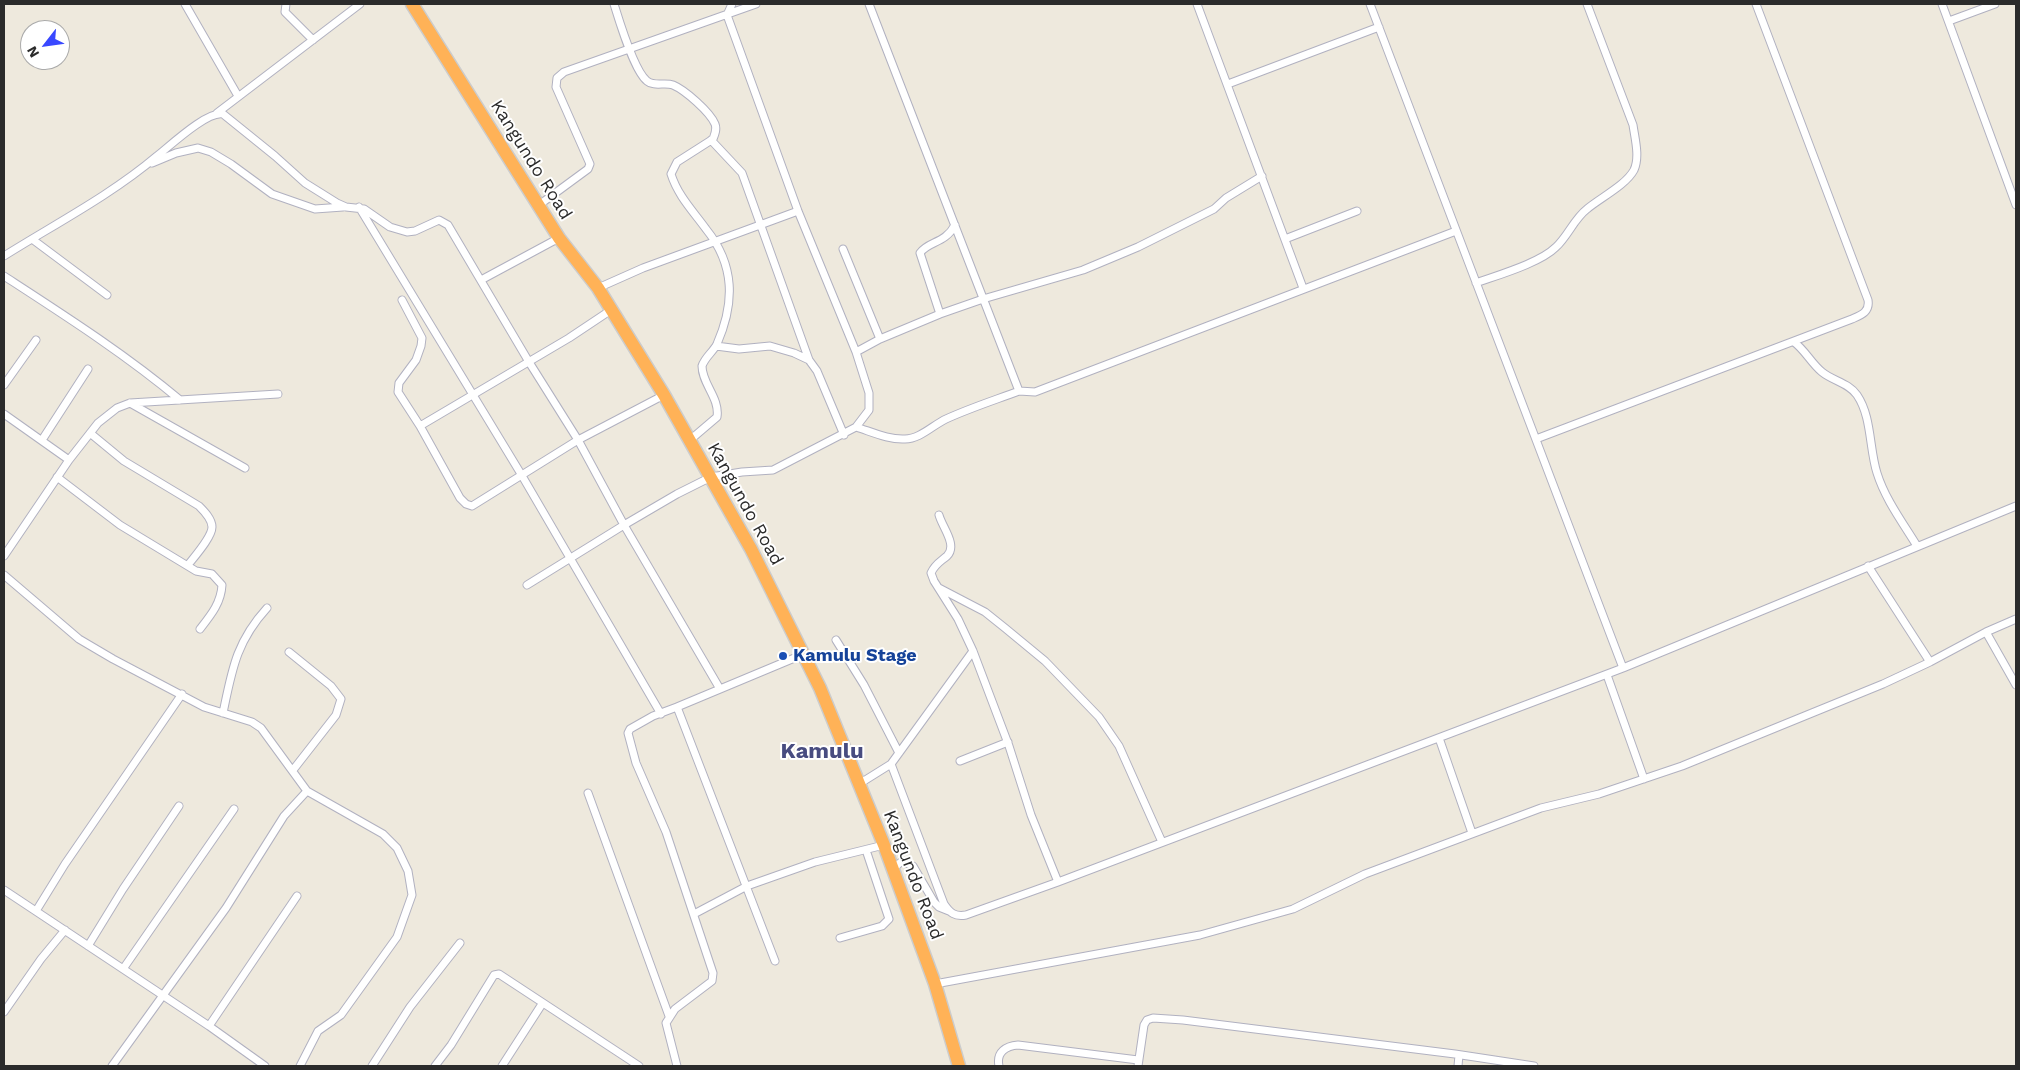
<!DOCTYPE html>
<html>
<head>
<meta charset="utf-8">
<style>
	body { margin:0 }
	#map { position:relative; width:2020px; height:1070px; overflow:hidden; background:#eee9dd; font-family:"Work Sans",sans-serif }
	canvas { display:block }
	.frame { position:absolute; inset:0; border:5px solid #2b2b2b; pointer-events:none }
	.north { position:absolute; left:20px; top:20px; width:50px; height:50px; box-sizing:border-box; background:#fff; border:1px solid #aaa; border-radius:50%; rotate:240deg; font-size:14px; font-weight:700; line-height:20px; text-align:center; color:#2b2b2b }
	.north::after { content:''; display:block; margin:auto; width:18px; height:22px; background:#3948ff; clip-path:polygon(50% 0,100% 100%,50% 72%,0 100%) }
</style>
</head>
<body>
<div id="map">
<canvas width="2020" height="1070"></canvas>
<div class="frame"></div>
<div class="north">N</div>
</div>
<script>
const ctx = document.querySelector('canvas').getContext('2d');
ctx.lineJoin = 'round';
function stroke(path, color, width, dash) {
  ctx.strokeStyle = color;
  ctx.lineWidth = width;
  ctx.lineCap = dash ? 'butt' : 'round';
  ctx.setLineDash(dash || []);
  ctx.stroke(path);
}
function write(font, color, halo, rows, align = 'center') {
  ctx.font = font + ' "Work Sans",sans-serif';
  ctx.lineWidth = 4;
  ctx.setLineDash([]);
  ctx.textBaseline = 'middle';
  ctx.strokeStyle = halo;
  ctx.fillStyle = color;
  for (const [text, x, y, turn = 0] of rows) {
    ctx.save();
    ctx.translate(x, y);
    ctx.rotate((+turn || 0) * Math.PI / 180);
    ctx.textAlign = isNaN(turn) ? turn : align;
    if (halo) ctx.strokeText(text, 0, 0);
    ctx.fillText(text, 0, 0);
    ctx.restore();
  }
}
const street = new Path2D(`
	M185,4L238,96
	M286,4L285,12L313,40
	M614,4C619,20 634,71 647,81C654,87 665,82 673,85C685,90 710,112 715,124C717,129 715,134 713,139L677,162L671,174C678,196 693,211 706,229C735,265 735,303 717,344C713,352 705,357 702,366C702,384 720,398 717,417L690,440
	M732,4L727,15L798,211L856,352
	M869,4L1019,391L1035,392L1456,231
	M1197,4L1303,288
	M1370,4L1623,668
	M1942,4L2016,205
	M1949,21L1995,4
	M1228,84L1379,27
	M217,113L360,4
	M711,140L742,173L809,360
	M152,163L176,153L198,148L211,152L231,164L272,194L315,209L343,207
	M539,205L588,169L590,164L556,87L557,78L564,72L756,4
	M359,207L521,474L661,714
	M32,239L107,295
	M1285,239L1357,211
	M843,249L880,339
	M4,256C55,224 111,195 157,156C171,145 207,111 223,114L275,156L305,183L337,203L346,207L364,209L390,227L407,232L415,231L439,220L448,225L529,362L578,440L624,525L720,689
	M4,276C64,315 125,354 180,400
	M481,280L559,238
	M1476,283C1498,275 1540,263 1556,247C1568,236 1574,219 1587,209C1600,198 1626,185 1634,170C1640,157 1635,139 1633,125L1587,4
	M598,288L643,268L798,211
	M402,300L422,338L421,346L416,360L399,383L398,392L420,426L460,498L466,504L472,506L578,440L664,395
	M940,314L920,253C928,241 945,244 955,225
	M1794,342C1805,350 1811,363 1822,372C1833,381 1849,383 1857,395C1872,417 1869,448 1877,473C1885,499 1903,523 1917,546
	M716,346L739,349L770,346L794,353L809,360L817,371L844,435
	M4,385L36,340
	M130,403L245,468
	M4,414L69,460
	M420,426L569,338L611,310
	M856,427C872,432 889,440 905,439C920,439 933,425 946,419C970,408 995,400 1019,391
	M90,433L124,461L199,506C204,511 212,519 212,527C212,537 195,556 188,565
	M1536,439L1852,319C1861,315 1870,312 1868,300L1756,4
	M42,440L88,369
	M57,477L120,525L196,571L212,574L222,585C221,603 211,615 200,629
	M939,515C942,527 958,545 947,556C940,562 935,564 931,573L934,581L958,619L973,651L1009,746L1031,815L1058,882
	M4,556L69,460L98,423L117,408L130,403L278,394
	M1868,566L1930,662
	M4,575L79,639L113,659L204,707L252,722L261,728L307,791L383,834L397,848L408,871L412,895L397,937L341,1015L318,1031L300,1066
	M527,585L624,525L677,494L711,477L742,472L773,470L856,427L869,410V393L856,352L880,339L940,314L983,299L1083,270L1138,247L1214,209L1226,198L1262,176
	M939,588L985,612L1005,628L1045,661L1099,717L1119,746L1162,842
	M1986,632L2016,619
	M836,640L864,685L899,753
	M289,652L331,686L341,699L336,715L293,770
	M1607,675L1644,779
	M677,707L653,716L630,729L628,733L636,763L666,832L713,973L712,981L675,1009L666,1023L677,1066
	M223,713C232,670 236,642 267,608
	M1439,738L1472,833
	M960,761L1008,742
	M891,764L973,651
	M859,784L891,764L944,904C950,913 955,917 966,915L1058,882L1623,668L2016,506
	M588,793L669,1016
	M893,869L902,861L913,866L934,902L939,907L949,911
	M4,890L209,1026L265,1066
	M36,911L65,864L182,694
	M694,914L747,886L815,862L884,845
	M840,938L882,926L889,919L866,850
	M88,946L123,889L179,806
	M775,961L677,707L804,654
	M123,969L234,809
	M935,984L1200,935L1293,909L1365,874L1541,808L1599,794L1682,766L1883,684L1930,662L1986,632L2016,685
	M4,1012L41,959L65,930
	M209,1026L297,896
	M112,1066L226,908L284,816L307,791
	M372,1066L410,1007L460,943
	M435,1066L451,1045L494,975L499,974L639,1066
	M502,1066L542,1004
	M999,1066C996,1052 1006,1046 1018,1045L1138,1060
	M1138,1066L1144,1025L1147,1020L1153,1018L1183,1020L1455,1054L1534,1066
	M1458,1066L1459,1055`);
const highway = new Path2D(`
	M412,4L559,238L598,288L664,395L751,549L820,688L884,845L935,984L959,1066`);
const markers = [
	[783,656,5,"#1a4fb4"]
];
const streetNames = [
	["Kangundo Road",531,160,58],
	["Kangundo Road",745,504,61],
	["Kangundo Road",913,875,69]
];
const transitNames = [
	["Kamulu Stage",793,656]
];
const districtNames = [
	["Kamulu",822,752]
];
stroke(street, '#b1b1c0', 9);
stroke(highway, '#ccc', 15);
stroke(street, '#fff', 7);
stroke(highway, '#ffb257', 12);
for (const [x, y, r, color] of markers) {
  const dot = new Path2D();
  dot.arc(x, y, r, 0, 2 * Math.PI);
  ctx.fillStyle = color;
  ctx.fill(dot);
  stroke(dot, '#fff', 2);
}
write('18px', '#2b2b2b', '#fff', streetNames);
write('bold 18px', '#164399', '#fff', transitNames, 'left');
write('bold 22px', '#484c80', '#fff', districtNames);
</script>
</body>
</html>
